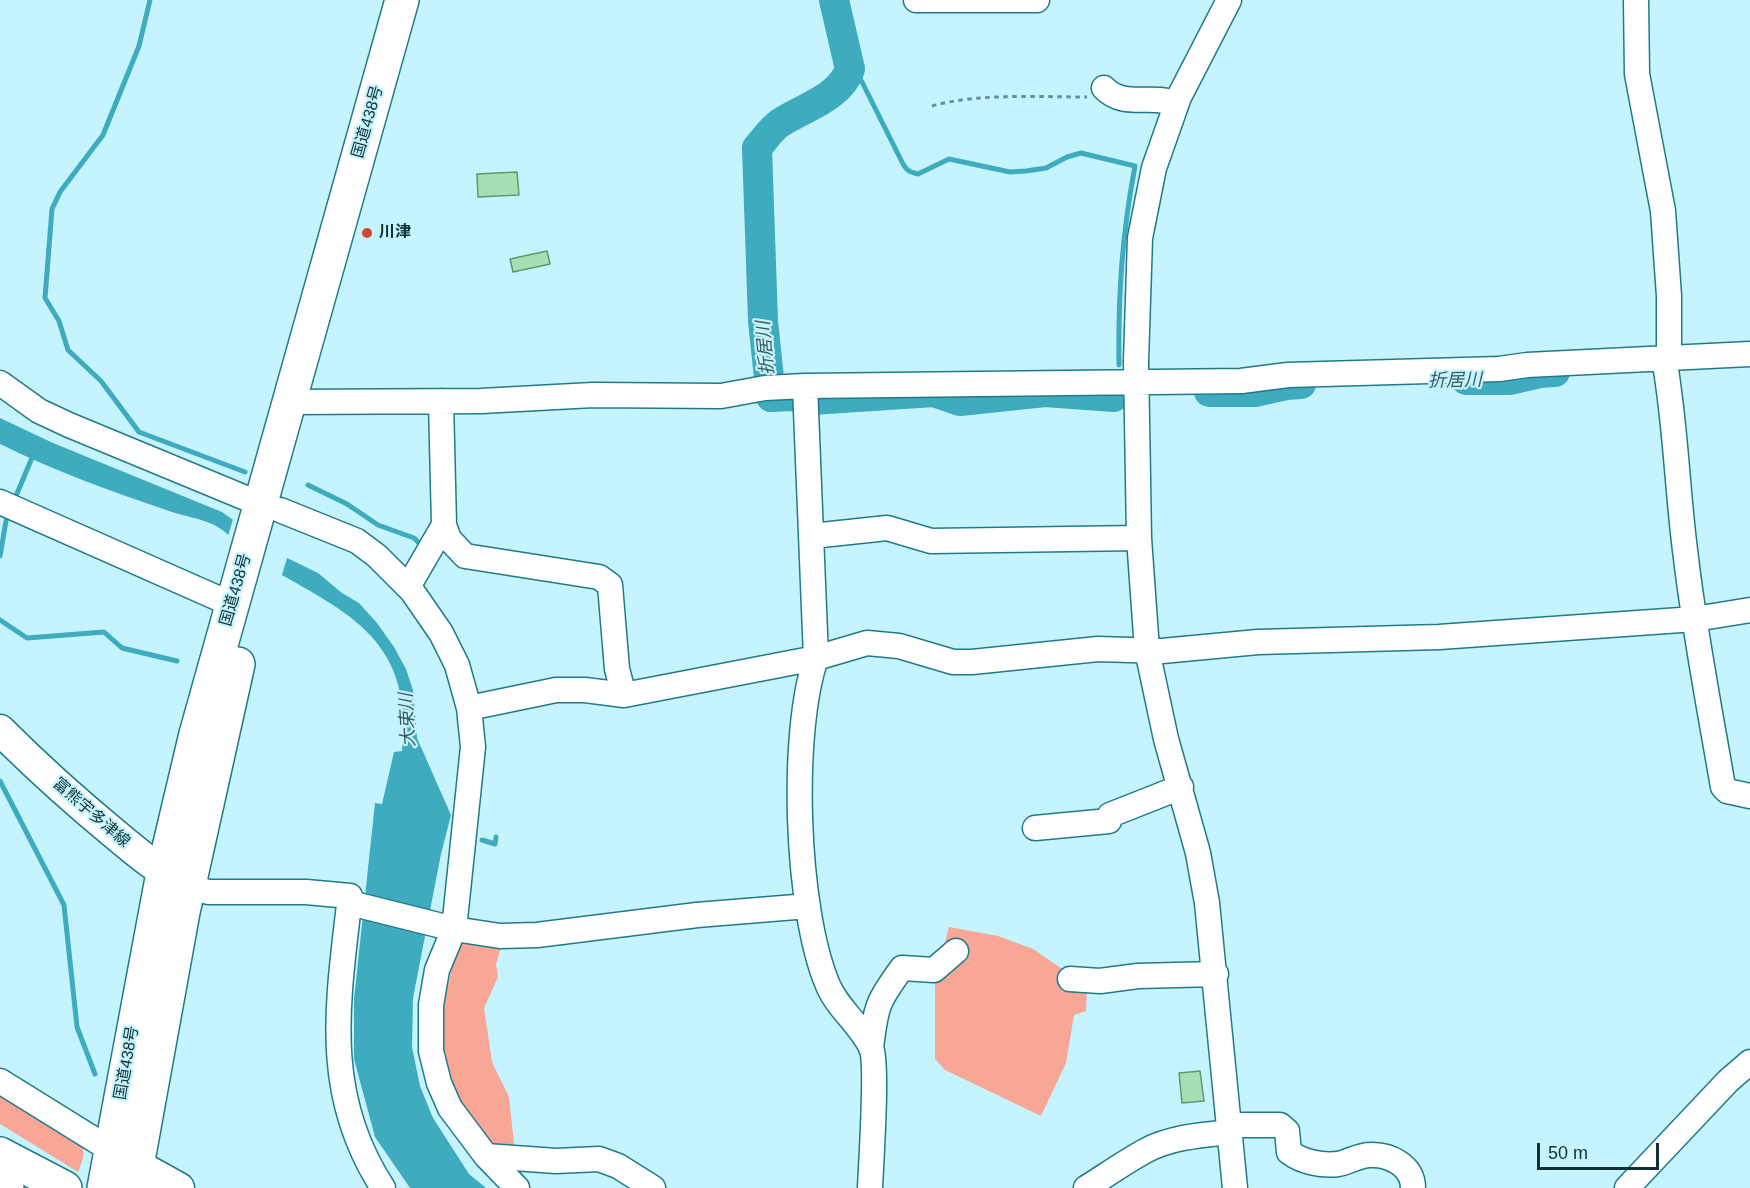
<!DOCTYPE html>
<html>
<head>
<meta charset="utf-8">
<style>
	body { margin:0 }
	#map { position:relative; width:1750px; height:1188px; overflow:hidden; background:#c5f4fe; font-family:Arial,sans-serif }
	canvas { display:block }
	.scale { position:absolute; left:1537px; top:1143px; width:122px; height:27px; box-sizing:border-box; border:3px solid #0d3137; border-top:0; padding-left:8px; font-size:18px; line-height:21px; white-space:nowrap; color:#0d3137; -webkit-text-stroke:4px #c5f4fe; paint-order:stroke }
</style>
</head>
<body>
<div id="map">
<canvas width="1750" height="1188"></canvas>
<div class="scale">50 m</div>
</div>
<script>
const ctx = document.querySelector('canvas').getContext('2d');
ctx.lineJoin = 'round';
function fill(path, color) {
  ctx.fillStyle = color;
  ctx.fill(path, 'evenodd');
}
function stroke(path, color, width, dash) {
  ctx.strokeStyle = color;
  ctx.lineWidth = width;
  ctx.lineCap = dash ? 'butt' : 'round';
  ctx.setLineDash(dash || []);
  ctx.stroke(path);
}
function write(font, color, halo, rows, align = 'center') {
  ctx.font = font + ' Arial,"Noto Sans JP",sans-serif';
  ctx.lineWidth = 4.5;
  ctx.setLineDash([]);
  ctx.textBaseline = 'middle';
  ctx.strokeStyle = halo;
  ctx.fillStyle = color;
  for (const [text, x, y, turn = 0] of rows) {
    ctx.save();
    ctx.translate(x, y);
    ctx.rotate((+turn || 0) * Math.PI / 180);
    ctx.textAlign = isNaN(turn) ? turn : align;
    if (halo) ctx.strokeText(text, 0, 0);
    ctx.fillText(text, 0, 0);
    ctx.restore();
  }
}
const green = new Path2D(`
	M949,927L998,936L1033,949L1087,986L1086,1011L1074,1015L1066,1063L1041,1116L945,1070L935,1059V980Z
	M458,938L501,947L496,964L498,977L484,1008L492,1062L509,1097L515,1153L485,1149L474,1134L445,1066L442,1036L444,1005Z
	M0,1091L80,1140C86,1152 83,1160 78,1172L0,1124Z`);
const water = new Path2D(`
	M829,0H839L846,41H838Z
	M0,418L53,443L222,512L285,557L318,573L342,593L359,603L377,623L394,647L406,669L413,690L417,738L451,815L441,854L413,998L412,1047L420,1086L433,1118L469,1174L486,1188H410L375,1137L354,1059V999L375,803L382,804L394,752L402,751C414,634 343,612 258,561C242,551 229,531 212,524C199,518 183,516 169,511C111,491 54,471 0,444Z`);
const pier = new Path2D(`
	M234,516L288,555L281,578L248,558L227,539Z`);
const stream = new Path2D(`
	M150,0L139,46L103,135L60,192L52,209L45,298L59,321L68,350L101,381L139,432L245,472
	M850,69L860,78L902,162C906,170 909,172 918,174L949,159L1010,172L1026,171L1046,168L1067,157L1081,153L1135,166C1122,235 1118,295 1119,365
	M308,485L347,504L378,525L414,538L421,545
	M16,496L34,453
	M0,556L6,521
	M0,620L27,638L104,632L122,648L177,661
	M0,781L64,905L77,1027L95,1074
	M482,840L495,844L496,837`);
const river = new Path2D(`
	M834,0L850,69C840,98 803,108 780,123C771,129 764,140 757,148L763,321L771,397L791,396L812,400L934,392L960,401L1045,392L1114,397
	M1466,380H1509L1540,373L1555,372
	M1209,392H1255L1286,385L1301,384`);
const building = new Path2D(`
	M517,172L519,195L478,197L477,174Z
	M547,251L550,264L513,272L510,259Z
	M1200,1071L1204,1101L1182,1103L1179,1073Z`);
const path = new Path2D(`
	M932,106C977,93 1039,97 1087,97
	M367,233L374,234`);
const minor = new Path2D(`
	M916,0H1037
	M1229,0L1179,97L1154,168L1140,238L1136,361L1139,538L1147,650L1166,739L1198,853L1207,903L1235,1188
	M1636,0L1637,74L1663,211L1669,296V357
	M1104,88C1124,109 1152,93 1176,104
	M1664,358C1676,424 1677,492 1686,558C1695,635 1710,711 1723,787L1727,791L1750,796
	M0,383L39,411L69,425L260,504
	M805,386L816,658C790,734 796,908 827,983C836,1007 859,1023 871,1047C878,1062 871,1164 870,1188
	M441,401L444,525L449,539L465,556L599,577L610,585L617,669L624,695
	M287,402L481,401L593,395L721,396L765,388L805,386L1241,381L1288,375L1499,369L1527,365L1750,354
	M0,502L231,604
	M280,510L357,541L377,556L412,591L441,633L457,665L469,708L473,747L454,929L437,970L431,1005V1051L439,1083L450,1108L486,1156L517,1188
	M812,536L887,528L931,541L1139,538
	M408,587L444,525
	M469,708L556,690H585L624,695L816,658L867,643L899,646L953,662H972L1098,649L1162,651L1258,642L1439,637L1695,619L1750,610
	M1035,828L1109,821L1110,815L1181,787
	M188,885L208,892H306L350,896C338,1002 321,1093 383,1188
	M350,903L454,929L500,936L537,935L697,915L808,906
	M1070,979L1100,981L1138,976L1216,974
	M871,1048C876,1006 877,1002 902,968L934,970L956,951
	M0,1081L111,1150
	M1230,1125H1280L1287,1131L1289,1152C1302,1162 1322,1166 1338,1164C1349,1162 1359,1155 1370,1155C1390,1154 1413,1166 1413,1188
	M486,1156L556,1161L599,1159L618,1166L653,1188
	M1086,1188C1105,1176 1125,1162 1145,1151C1171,1137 1202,1135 1231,1132
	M1627,1188L1728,1081L1750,1062`);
const major = new Path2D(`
	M0,730C37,767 76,802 116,835C138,853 157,870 183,882
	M116,1153L179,1188`);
const highway = new Path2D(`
	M0,1154L65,1188
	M0,1184L7,1188
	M104,1188L163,873L196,734L402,0
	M133,1188L183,912L238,664`);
const markers = [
	[367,233,6,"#d34731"]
];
const streetNames = [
	["国道438号",368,122,-74],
	["国道438号",236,590,-74],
	["富熊宇多津線",91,813,41],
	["国道438号",127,1063,-80]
];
const poiNames = [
	["川津",379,233]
];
const waterNames = [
	["折居川",766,348,-95],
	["折居川",1455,381,-1],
	["大束川",408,720,-93]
];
fill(green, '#f8a696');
fill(water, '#3fabbe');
fill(pier, '#c5f4fe');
stroke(stream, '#3fabbe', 5);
stroke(river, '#3fabbe', 30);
fill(building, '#a7dfb4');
stroke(building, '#61966f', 1.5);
stroke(minor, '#227a89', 27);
stroke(major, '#227a89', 33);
stroke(highway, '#227a89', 36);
stroke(path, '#658f97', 3, [4.5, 4.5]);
stroke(minor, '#fff', 24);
stroke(major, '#fff', 30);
stroke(highway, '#fff', 33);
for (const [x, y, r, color] of markers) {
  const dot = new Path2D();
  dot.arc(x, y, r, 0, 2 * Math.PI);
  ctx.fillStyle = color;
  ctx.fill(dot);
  stroke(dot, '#c5f4fe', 2);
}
write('16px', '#0d3137', '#c5f4fe', streetNames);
write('bold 16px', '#0d3137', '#c5f4fe', poiNames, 'left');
write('italic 18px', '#395960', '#c5f4fe', waterNames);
</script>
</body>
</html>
